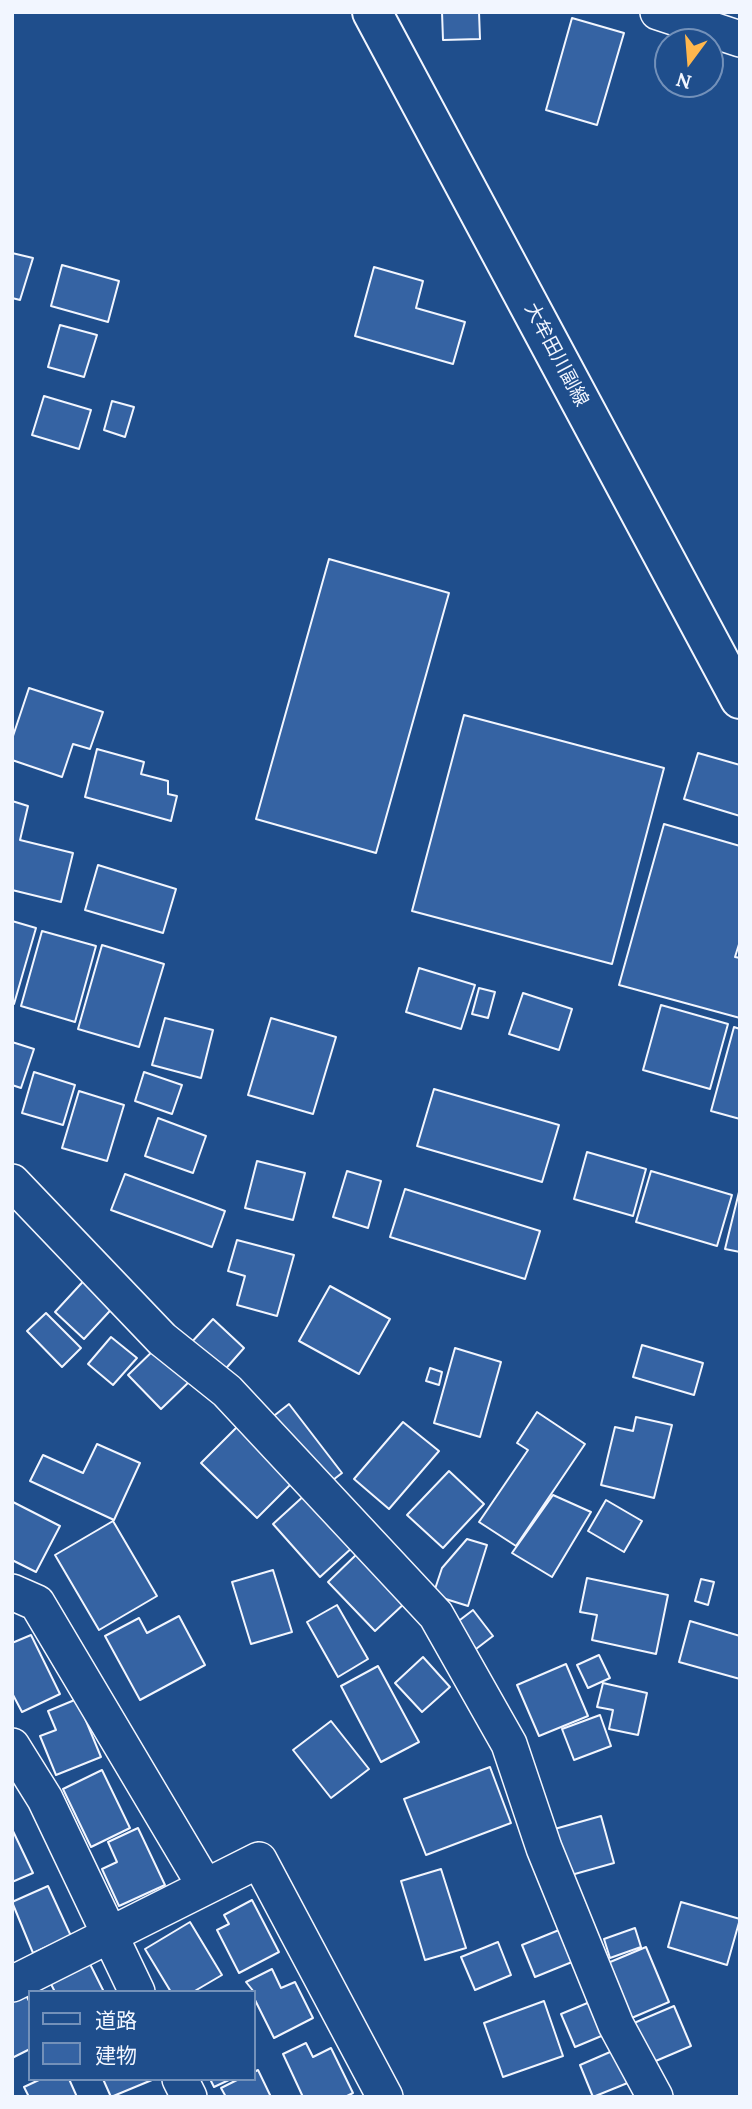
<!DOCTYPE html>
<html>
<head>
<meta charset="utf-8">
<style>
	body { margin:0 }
	#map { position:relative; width:752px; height:2109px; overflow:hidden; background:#1f4e8c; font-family:Lora,"Noto Sans JP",serif }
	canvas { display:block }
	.frame { position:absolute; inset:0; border:14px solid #f2f6ff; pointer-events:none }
	.legend { position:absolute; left:28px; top:1990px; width:228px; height:91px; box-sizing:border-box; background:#1f4e8c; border:2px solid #7391ba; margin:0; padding:9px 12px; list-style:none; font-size:21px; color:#f2f6ff }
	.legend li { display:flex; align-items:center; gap:14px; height:35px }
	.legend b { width:35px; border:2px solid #7391ba }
	.north { position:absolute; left:654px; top:28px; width:70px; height:70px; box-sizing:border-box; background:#1f4e8c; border:2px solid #7391ba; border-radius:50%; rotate:196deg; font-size:19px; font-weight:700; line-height:28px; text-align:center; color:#f2f6ff }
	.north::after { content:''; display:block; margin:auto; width:24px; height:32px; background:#ffb74d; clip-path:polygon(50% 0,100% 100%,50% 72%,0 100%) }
</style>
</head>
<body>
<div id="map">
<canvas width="752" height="2109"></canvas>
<div class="frame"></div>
<ul class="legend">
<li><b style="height:9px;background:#1f4e8c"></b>道路</li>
<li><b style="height:19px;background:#3563a3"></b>建物</li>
</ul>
<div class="north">N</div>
</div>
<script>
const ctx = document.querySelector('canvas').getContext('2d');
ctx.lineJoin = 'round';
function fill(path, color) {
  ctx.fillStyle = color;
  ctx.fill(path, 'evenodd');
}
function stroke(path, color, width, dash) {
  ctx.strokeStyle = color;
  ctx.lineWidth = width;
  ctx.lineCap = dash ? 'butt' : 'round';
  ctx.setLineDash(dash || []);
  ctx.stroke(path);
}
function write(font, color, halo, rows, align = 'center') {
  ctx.font = font + ' Lora,"Noto Sans JP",serif';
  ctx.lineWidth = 5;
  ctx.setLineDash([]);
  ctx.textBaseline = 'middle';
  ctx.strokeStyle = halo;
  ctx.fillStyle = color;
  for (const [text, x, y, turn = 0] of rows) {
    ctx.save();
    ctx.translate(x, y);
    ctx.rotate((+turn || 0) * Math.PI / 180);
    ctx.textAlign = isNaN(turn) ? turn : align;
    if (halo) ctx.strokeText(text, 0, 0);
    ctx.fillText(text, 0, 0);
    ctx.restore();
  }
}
const building = new Path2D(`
	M442,12H479L480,39L443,40Z
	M572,18L624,33L597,125L546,110Z
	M12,253L33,258L20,300L12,298Z
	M62,265L119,281L108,322L51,306Z
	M374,267L423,281L416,308L465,322L453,364L355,336Z
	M60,325L97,335L84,377L48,367Z
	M44,396L91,410L79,449L32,435Z
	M112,401L134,407L125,437L104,430Z
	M329,559L449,593L376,853L256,819Z
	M29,688L103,712L90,749L73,744L62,777L12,760V739Z
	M464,715L664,768L612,964L412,911Z
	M97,749L144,762L141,774L168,781V794L177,796L171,821L85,797Z
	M698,753L740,765V816L684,799Z
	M12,801L28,806L20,840L73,853L61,902L12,890Z
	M664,824L740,846V941L735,957L740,958V1018L619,985Z
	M98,865L176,889L163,933L85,910Z
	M12,921L36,928L14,1004L12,1003Z
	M42,931L96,946L75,1022L21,1006Z
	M102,945L164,964L139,1047L78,1029Z
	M419,968L475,985L461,1029L406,1012Z
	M479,988L495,992L488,1018L472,1014Z
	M523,993L572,1009L559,1050L509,1034Z
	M661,1005L728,1024L710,1089L643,1070Z
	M165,1018L213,1030L201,1078L152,1065Z
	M271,1018L336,1037L313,1114L248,1095Z
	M734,1027L740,1029V1119L711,1111Z
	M12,1042L34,1049L21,1088L12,1085Z
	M34,1072L75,1085L63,1125L22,1113Z
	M144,1072L182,1085L172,1114L135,1101Z
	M434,1089L559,1125L542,1182L417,1146Z
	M79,1091L124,1105L107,1161L62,1148Z
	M158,1118L206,1136L193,1173L145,1156Z
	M587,1152L646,1169L633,1216L574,1199Z
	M257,1161L305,1173L293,1220L245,1208Z
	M347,1171L381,1181L368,1228L333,1217Z
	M651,1171L732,1195L717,1246L636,1222Z
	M125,1174L225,1211L212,1247L111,1210Z
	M740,1188V1252L725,1249Z
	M405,1189L540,1231L525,1279L390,1237Z
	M237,1240L294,1255L277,1316L237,1305L245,1276L228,1271Z
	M90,1274L119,1301L84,1339L55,1312Z
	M330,1286L390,1319L359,1374L299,1341Z
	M46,1313L81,1348L62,1367L27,1331Z
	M213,1319L244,1348L221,1374L189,1345Z
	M111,1337L137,1358L113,1385L88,1364Z
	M642,1345L703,1363L694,1395L633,1377Z
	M158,1346L191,1380L161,1409L128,1375Z
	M455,1348L501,1362L480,1437L434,1423Z
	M430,1368L442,1372L439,1385L426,1381Z
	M289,1404L342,1473L320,1490L266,1422Z
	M537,1412L585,1444L516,1546L479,1522L528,1450L517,1443Z
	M636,1417L672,1425L654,1498L601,1485L615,1427L633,1431Z
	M403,1422L439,1451L389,1509L354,1479Z
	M239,1425L295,1480L257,1518L201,1463Z
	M97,1444L140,1463L114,1520L30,1481L43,1455L83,1473Z
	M449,1471L484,1504L443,1548L407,1515Z
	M307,1493L354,1546L320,1577L273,1524Z
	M553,1495L591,1512L552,1577L512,1553Z
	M606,1500L642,1521L624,1552L588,1531Z
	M13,1502L60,1526L36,1572L12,1560Z
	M113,1521L157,1596L99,1630L55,1555Z
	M467,1539L487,1545L468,1606L433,1595L442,1568Z
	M359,1552L407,1601L375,1631L328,1582Z
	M273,1570L292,1632L251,1644L232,1582Z
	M587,1578L668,1595L656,1654L592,1640L597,1615L580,1612Z
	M701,1579L714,1582L708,1605L695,1601Z
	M337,1605L368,1659L338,1677L307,1622Z
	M473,1610L493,1636L476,1649L456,1623Z
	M179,1616L205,1665L140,1700L105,1636L139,1618L147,1633Z
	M690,1621L740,1636V1679L679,1662Z
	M31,1635L60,1694L22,1712L12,1693V1643Z
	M599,1655L610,1678L588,1688L577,1665Z
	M423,1657L450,1687L422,1712L395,1683Z
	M566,1664L588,1716L539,1736L517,1685Z
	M378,1666L419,1742L381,1762L341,1686Z
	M603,1683L647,1693L638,1735L609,1729L613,1710L597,1707Z
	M77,1699L101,1757L56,1775L40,1736L56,1730L48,1711Z
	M600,1715L611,1746L574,1760L562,1729Z
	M331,1721L369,1769L331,1798L293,1750Z
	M490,1767L511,1823L426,1855L404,1799Z
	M102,1770L130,1828L91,1847L63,1789Z
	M601,1816L614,1863L564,1877L551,1830Z
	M138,1828L165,1885L119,1906L102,1869L117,1862L108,1842Z
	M12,1829L33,1873L12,1882Z
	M441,1869L466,1948L425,1960L401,1881Z
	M48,1886L71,1936L33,1953L12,1902Z
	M252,1900L279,1952L239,1973L217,1930L229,1924L224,1915Z
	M681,1902L740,1919L727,1965L668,1947Z
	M190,1922L222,1975L193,1992H171L145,1949Z
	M635,1928L641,1947L610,1958L604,1939Z
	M559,1930L572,1962L535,1977L522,1945Z
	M498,1942L511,1975L475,1990L461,1957Z
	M646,1947L669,2002L627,2020L603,1965Z
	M90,1964L104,1992H55L50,1982Z
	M272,1969L281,1988L295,1982L313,2018L274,2038L254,1998V1992L246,1982Z
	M26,1995L30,2003V2049L12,2058V2001Z
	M597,1999L611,2032L575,2047L561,2014Z
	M544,2001L563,2056L503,2077L484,2023Z
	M674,2006L691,2046L651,2063L634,2023Z
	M306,2043L313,2057L331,2048L353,2093L345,2097H303L283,2054Z
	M617,2049L630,2082L593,2097L580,2065Z
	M258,2070L271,2097H226L221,2088L239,2079H254V2072Z
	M41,2079H69L77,2097H29L24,2087Z
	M103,2079H151L152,2080L111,2097Z
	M210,2079H231L214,2087Z`);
const minor = new Path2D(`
	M658,12L740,39
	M12,1182L162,1339L227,1391L436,1615L509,1744L544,1848L616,2025L655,2097
	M12,1592L37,1603L205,1886
	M12,1746L45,1799L137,1992
	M12,1984L259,1860L385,2097
	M180,2079L189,2097`);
const major = new Path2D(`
	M372,12L740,699`);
const streetNames = [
	["大牟田川副線",556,355,62]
];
fill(building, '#3563a3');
stroke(building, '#f2f6ff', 2);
stroke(minor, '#f2f6ff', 38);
stroke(major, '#f2f6ff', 42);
stroke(minor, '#1f4e8c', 35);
stroke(major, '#1f4e8c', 38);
write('19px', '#f2f6ff', '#1f4e8c', streetNames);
</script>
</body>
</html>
